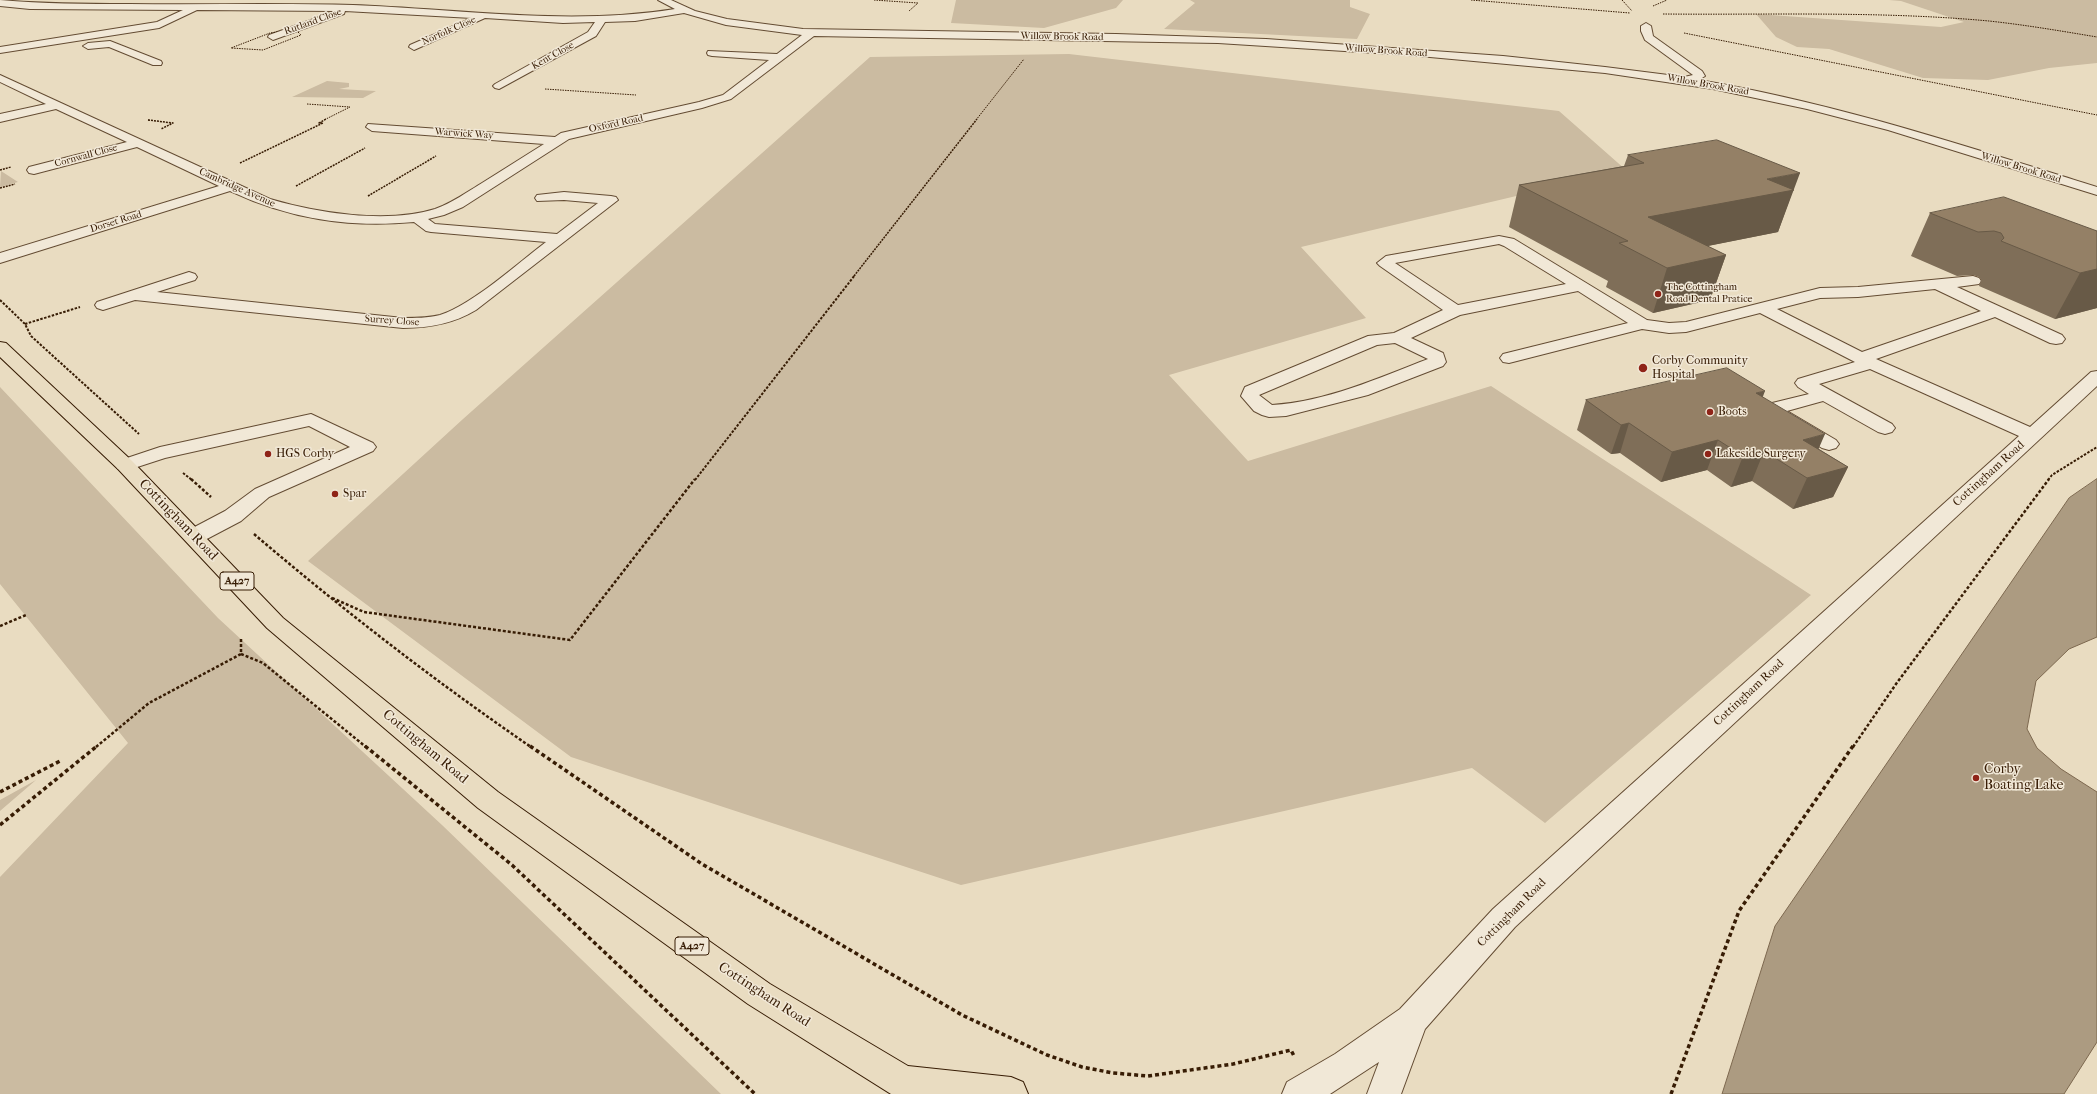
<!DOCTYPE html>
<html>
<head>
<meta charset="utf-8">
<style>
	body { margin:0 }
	canvas { display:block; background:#e9dcc1 }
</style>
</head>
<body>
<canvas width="2097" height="1094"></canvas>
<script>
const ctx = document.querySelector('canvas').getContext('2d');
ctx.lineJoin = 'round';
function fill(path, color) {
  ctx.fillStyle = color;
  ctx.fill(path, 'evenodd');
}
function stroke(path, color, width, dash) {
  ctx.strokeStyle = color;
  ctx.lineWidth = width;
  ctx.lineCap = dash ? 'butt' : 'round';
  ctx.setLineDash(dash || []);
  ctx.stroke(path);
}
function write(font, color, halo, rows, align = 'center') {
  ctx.font = font + ' "IM FELL French Canon",serif';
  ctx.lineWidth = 3;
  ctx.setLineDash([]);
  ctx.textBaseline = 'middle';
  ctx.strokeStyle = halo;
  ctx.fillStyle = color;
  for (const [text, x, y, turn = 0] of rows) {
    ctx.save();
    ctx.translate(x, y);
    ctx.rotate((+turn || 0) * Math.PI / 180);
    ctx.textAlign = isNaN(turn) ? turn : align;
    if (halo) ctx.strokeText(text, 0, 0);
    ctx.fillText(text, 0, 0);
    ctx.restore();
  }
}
const green = new Path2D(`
	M956,0H1123L1116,8L1044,28L951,23Z
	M1190,0H1350V7L1370,14L1357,39L1164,29L1195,3Z
	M1889,0H2097V63L2049,68L1988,80L1923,78L1829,49L1797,47L1776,37L1756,14L1941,27L1964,22L1901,1Z
	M1069,54L1559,111L1626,170L1301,247L1366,318L1169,375L1248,461L1491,386L1811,595L1545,823L1472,768L961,885L571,757L308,561L463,419L870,57Z
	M327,81L349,83V87L339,89L376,91L363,98L292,97Z
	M1,171L18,182L0,187Z
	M0,387L218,618L442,825L721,1094H0V877L128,743L0,584Z
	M36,780L0,811V800Z`);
const water = new Path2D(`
	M2097,479V637L2069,649L2036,681L2027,729L2037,748L2061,769L2097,792V1042L2064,1094H1722L1775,926L2069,498Z`);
const pathFar4 = new Path2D(`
	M874,0L918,3L909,11
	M1471,0L1630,13
	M1622,0L1632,11
	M1653,6L1667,0
	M1663,14C1772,15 1881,11 1989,21C2026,25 2061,31 2097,37
	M283,31L298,32L301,35L263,50L231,48L270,33Z
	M1684,33L2097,115
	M545,89L636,95
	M307,104L350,107L324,120
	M148,120H150
	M976,120L1024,59`);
const pathFar3 = new Path2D(`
	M148,120L173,123L161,129
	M240,163L323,123H319L326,119
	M0,170L11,167
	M296,186L365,148
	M0,188L15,184
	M368,196L436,156
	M854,276L977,119`);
const pathFar2 = new Path2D(`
	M0,300L25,324L31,336L139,434
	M25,324L80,307
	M183,473L192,480
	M695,480L855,275
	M2048,480L2052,475L2097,447`);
const pathFar1 = new Path2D(`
	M191,479L211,497
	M254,534C343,610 435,681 531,747
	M332,598L364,612L570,640L695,479
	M0,626L26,615
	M241,654L263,663L366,747
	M96,747L149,703L241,654V639
	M1853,747L1896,684L2049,479`);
const path = new Path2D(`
	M365,746L512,865L755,1094
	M530,746L702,864L962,1015L1047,1055L1082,1067L1113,1073L1148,1076L1233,1064L1291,1050L1294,1056
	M0,792L62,760
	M0,825L97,746
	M1671,1094L1739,911L1853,746`);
const minor = new Path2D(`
	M0,0C43,4 86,4 129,4C204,5 278,3 353,5C461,9 568,26 675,9L658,0H671L695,11L727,19L803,29L1116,34L1266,39L1503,56L1605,67L1684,77L1693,75L1645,40L1641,31V26L1646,23L1651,26L1653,36L1702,71L1705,76L1699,80C1835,103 1965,146 2097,187V195L1888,130L1807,109L1713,89L1605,73L1408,55L1218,43L814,36L731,99L702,108L569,139L463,207L444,215L428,219L435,224L557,234L598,203L564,200L537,201L535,198L537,195L564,192L611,196L616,197L618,200L476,310C453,324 429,328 403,328L135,300L103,310L97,308L95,305L97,302L189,272L195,274L197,277L195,280L157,292L403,318C415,318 428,318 440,315C472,305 518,263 546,242L431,232L426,231L414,222C348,228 290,219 230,191L0,263V253L219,186L137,147L34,174L29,173L27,170L29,167L127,142L56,109L0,122V114L46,104L0,82V75L270,199C317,213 387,224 435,209C452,203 467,192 482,183C503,170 523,157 544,144L372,131L366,127L368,124L555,137L561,133L699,102L723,95L769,60L712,56L708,55L707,53L708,51L777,54L802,35L726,25L684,13L635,21L605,22L596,36L499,89L495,88L493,86L495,84L588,32L595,22L563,23L485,18L414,50L409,47L410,45L472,18L345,11L344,14L273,40L268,37L269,35L336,11L197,10L159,28L0,53V47L157,22L183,10L30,9L0,6Z
	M110,41L161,61L162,63L161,65H153L109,47L88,49L83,46L88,43Z
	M1499,236L1514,239L1647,320L1669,323L1686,322L1820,288L1858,287L1973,276L1979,278L1981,281L1979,284L1957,287L2062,335L2065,339L2062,343L2056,344L2050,343L1995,317L1876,359L2030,427L2091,372L2097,371V386L1515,927L1425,1029L1401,1094H1367L1379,1062L1330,1094H1282L1287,1082L1335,1054L1400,1009L1493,909L2019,436L1870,369L1819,384L1892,424L1895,428L1892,432L1885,434L1878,432L1823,401L1787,411L1836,440L1839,444L1836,448L1829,450L1822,448L1764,413L1762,409L1764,405L1809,394L1798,387L1795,383L1798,379L1855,362L1760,313L1686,332L1669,333L1642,329L1509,363L1503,362L1500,358L1503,354L1628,323L1578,291L1460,315L1411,338L1443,353L1446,362L1443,366L1368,395L1286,416L1269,417L1262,415L1254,411L1241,396L1245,387L1368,336L1394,333L1443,310L1380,266L1377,263L1386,256ZM1499,244L1504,246L1566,284L1458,305L1395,263ZM1935,289L1981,311L1862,352L1777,309L1820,298L1858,297ZM1395,343L1428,359C1379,378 1325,402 1272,405L1259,395L1377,345Z
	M311,414L373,443L376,447L373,451L269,497L241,521L203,541L195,543L187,541L184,536L187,531L225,511L255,489L350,447L309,426L165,458L125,471L118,469L115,465L118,461L160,447Z`);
const highway = new Path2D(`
	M0,342L6,343L132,461L283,618L498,792L770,984L908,1066L1011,1077L1023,1082L1028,1094H891L748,1004L478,808L267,628L118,469L0,357Z`);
const wall = new Path2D(`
	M1628,155L1793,190L1778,232L1707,246L1726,255L1710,300L1653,313L1606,287L1608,281L1509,227L1519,185L1624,166Z
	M1930,213L2097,231V308L2055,319L1979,286L1981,280L1979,277L1973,275L1957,276L1911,256Z
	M1763,397L1819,449L1848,467L1833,497L1793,509L1752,481L1731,487L1707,470L1661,482L1620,453L1611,454L1577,430L1586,400Z`);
const shadedWall = new Path2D(`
	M1800,173L1778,232L1648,258V217L1767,179Z
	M1726,255L1710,300L1653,313L1667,268Z
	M2097,269V308L2055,319L2080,273Z
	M1765,391L1754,420L1756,393Z
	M1629,423L1620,453L1611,454L1621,425Z
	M1825,434L1812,464L1803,440Z
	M1718,440L1707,470L1661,482L1672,452Z
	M1764,451L1752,481L1731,487L1743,456Z
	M1848,467L1833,497L1793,509L1807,478Z`);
const building = new Path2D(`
	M1717,140L1800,173L1767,179L1794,190L1648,217L1726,255L1667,268L1619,243L1628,241L1519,185L1644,163L1628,155Z
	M2004,197L2097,231V269L2080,273L2001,241L2004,238L2001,233L1994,231L1978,232L1930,213Z
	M1727,368L1765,391L1756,393L1825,434L1803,440L1848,467L1807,478L1764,451L1743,456L1718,440L1672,452L1629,423L1621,425L1586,400Z`);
const markers = [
	[1658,294,4,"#8f2418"],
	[1643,368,5,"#8f2418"],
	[1710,412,4,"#8f2418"],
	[268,454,4,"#8f2418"],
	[1708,454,4,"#8f2418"],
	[335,494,4,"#8f2418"],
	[1976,778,4,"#8f2418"]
];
const farStreetnames = [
	["Rutland Close",313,22,-20],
	["Norfolk Close",449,31,-24],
	["Willow Brook Road",1062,37,1],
	["Willow Brook Road",1386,51,4],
	["Kent Close",553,56,-29],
	["Willow Brook Road",1708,85,10],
	["Oxford Road",616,124,-12],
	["Warwick Way",464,134,4],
	["Cornwall Close",86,156,-15],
	["Willow Brook Road",2021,168,17],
	["Cambridge Avenue",237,188,24],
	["Dorset Road",116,222,-17],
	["Surrey Close",392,321,4]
];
const farPoinames = [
	["The Cottingham",1666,288],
	["Road Dental Pratice",1666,300]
];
const shields = [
	[237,581,34],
	[692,946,34]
];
const shieldNames = [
	["A427",237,581],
	["A427",692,946]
];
const poiNames = [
	["Corby Community",1652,361],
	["Hospital",1652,375],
	["Boots",1718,412],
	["HGS Corby",276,454],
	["Lakeside Surgery",1716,454],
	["Spar",343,494]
];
const streetNames = [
	["Cottingham Road",1989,474,-42],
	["Cottingham Road",1749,693,-43],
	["Cottingham Road",1512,913,-45]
];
const nearStreetnames = [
	["Cottingham Road",178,520,46],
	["Cottingham Road",425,747,40],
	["Cottingham Road",764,995,33]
];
const nearPoinames = [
	["Corby",1984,770],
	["Boating Lake",1984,786]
];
fill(green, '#cbbba1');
fill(water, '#ac9b81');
stroke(water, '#7d684f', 1);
stroke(minor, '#644c33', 2);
stroke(highway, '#371c04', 2);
stroke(pathFar4, '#371c04', 1, [1.5, 1]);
stroke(pathFar3, '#371c04', 1.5, [2, 1]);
stroke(pathFar2, '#371c04', 2, [2.5, 1.5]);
stroke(pathFar1, '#371c04', 2.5, [3, 2]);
stroke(path, '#371c04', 3.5, [4, 3]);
fill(minor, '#f1e8d7');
fill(highway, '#e9dcc1');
fill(wall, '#7f6e58');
fill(shadedWall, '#685a47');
fill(building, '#948066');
stroke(building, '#685a47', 1);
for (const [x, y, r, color] of markers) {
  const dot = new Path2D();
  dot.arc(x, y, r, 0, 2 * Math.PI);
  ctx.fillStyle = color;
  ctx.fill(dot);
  stroke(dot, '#f1e8d7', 1.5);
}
write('10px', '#371c04', '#f1e8d7', farStreetnames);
write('10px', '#371c04', '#f1e8d7', farPoinames, 'left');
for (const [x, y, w] of shields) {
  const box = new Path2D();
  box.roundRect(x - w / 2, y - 9, w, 18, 3);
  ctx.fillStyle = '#f1e8d7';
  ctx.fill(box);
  stroke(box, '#371c04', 1);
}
write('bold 11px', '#371c04', null, shieldNames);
write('12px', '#371c04', '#f1e8d7', poiNames, 'left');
write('12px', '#371c04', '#f1e8d7', streetNames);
write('14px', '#371c04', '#f1e8d7', nearStreetnames);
write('14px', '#371c04', '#f1e8d7', nearPoinames, 'left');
</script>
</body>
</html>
